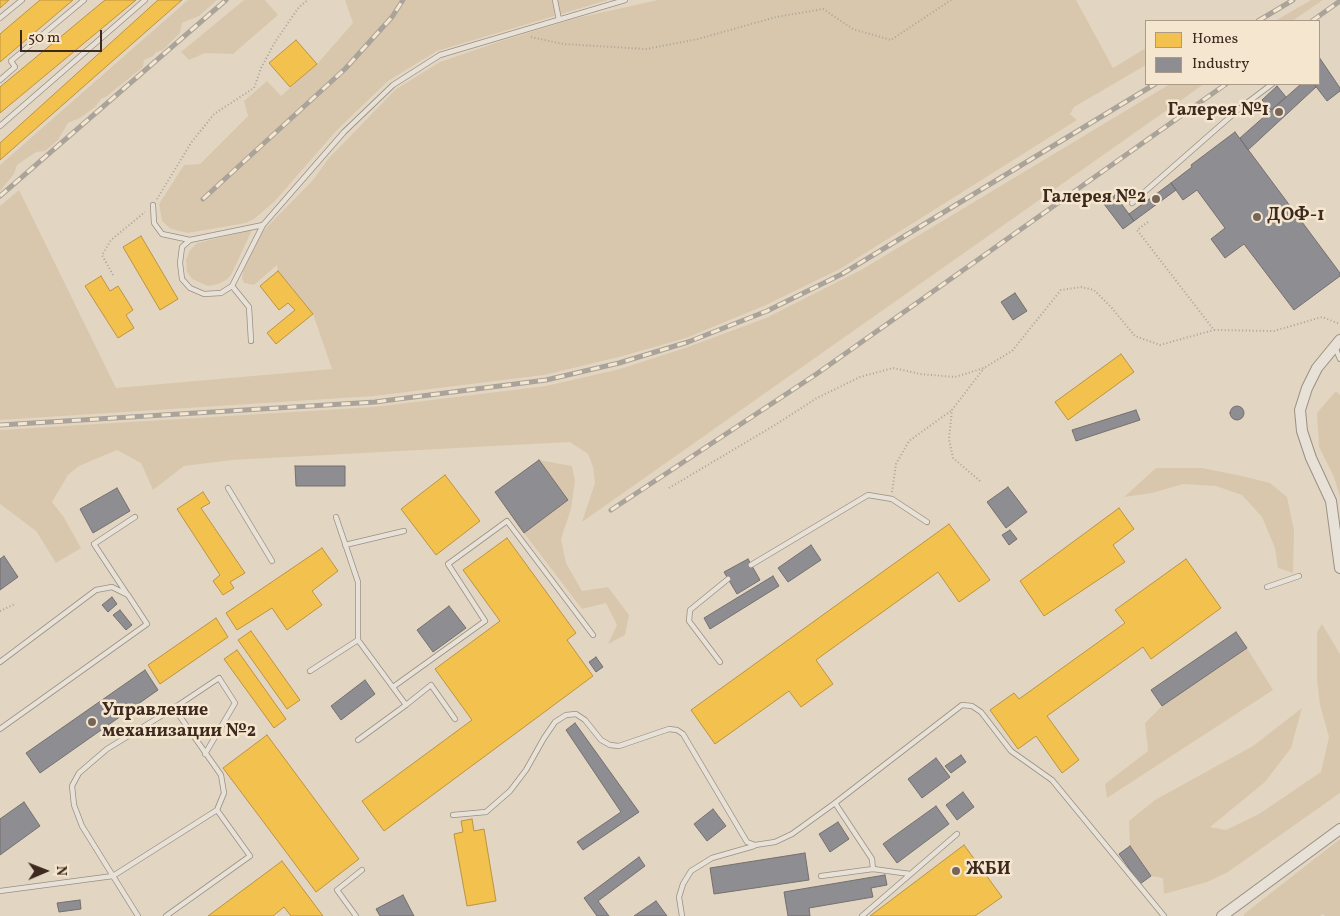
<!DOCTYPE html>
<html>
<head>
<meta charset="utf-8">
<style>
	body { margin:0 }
	#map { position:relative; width:1340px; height:916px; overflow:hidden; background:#e2d6c2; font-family:Vollkorn,serif }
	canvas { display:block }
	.legend { position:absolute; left:1145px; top:20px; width:175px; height:65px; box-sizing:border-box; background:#f5e6cf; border:1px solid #ab9a88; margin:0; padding:6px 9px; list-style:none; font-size:15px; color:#3d291d }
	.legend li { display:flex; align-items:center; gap:10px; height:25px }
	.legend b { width:25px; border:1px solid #ab9a88 }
	.north { position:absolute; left:20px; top:846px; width:50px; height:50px; -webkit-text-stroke:4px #f5e6cf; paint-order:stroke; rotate:89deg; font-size:14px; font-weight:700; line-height:20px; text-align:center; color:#3d291d }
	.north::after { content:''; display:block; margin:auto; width:18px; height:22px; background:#3d291d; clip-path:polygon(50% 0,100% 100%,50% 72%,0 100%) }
	.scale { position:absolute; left:20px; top:30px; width:82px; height:22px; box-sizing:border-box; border:2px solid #3d291d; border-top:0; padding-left:6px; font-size:15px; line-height:18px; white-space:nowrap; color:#3d291d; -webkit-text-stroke:4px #f5e6cf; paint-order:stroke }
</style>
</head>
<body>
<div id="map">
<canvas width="1340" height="916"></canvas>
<ul class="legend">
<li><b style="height:14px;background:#f2c14e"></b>Homes</li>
<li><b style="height:14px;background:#8d8d92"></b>Industry</li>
</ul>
<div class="north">N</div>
<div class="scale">50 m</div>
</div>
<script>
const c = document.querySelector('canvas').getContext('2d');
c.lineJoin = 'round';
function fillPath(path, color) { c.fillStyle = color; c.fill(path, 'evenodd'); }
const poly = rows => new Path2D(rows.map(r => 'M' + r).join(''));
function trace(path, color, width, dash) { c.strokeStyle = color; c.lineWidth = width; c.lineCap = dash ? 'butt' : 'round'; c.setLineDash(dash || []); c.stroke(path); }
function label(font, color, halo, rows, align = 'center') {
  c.font = font + ' Vollkorn,serif'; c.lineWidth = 5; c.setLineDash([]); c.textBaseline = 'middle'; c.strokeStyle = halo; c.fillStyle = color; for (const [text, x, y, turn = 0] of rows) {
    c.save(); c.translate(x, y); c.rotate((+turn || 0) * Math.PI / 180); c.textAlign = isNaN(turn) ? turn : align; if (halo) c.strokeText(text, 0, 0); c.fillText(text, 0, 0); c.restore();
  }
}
const green = poly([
	[188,0,217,0,199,16,182,23,180,33,163,50,156,52,153,56,144,60,143,67,107,96,101,99,95,107,80,118,68,123,58,140,45,151,36,152,17,165,14,174,0,191,0,165],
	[244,0,265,0,278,15,233,54,205,53,189,60,181,52],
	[345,0,608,0,437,51,388,81,337,130,275,201,254,219,246,223,188,233,171,229,162,221,159,204,184,165,200,164,248,116,244,101,267,81,281,96,317,64,353,23],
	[658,0,1076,0,1113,68,1146,48,1146,65,1074,107,1070,114,1077,120,840,269,766,305,686,338,619,357,544,375,374,396,0,420,0,206,19,190,116,388,332,369,313,314,278,271,277,265,254,285,244,283,242,279,243,271,262,232,313,180,329,158,396,89,440,62,504,40,577,18],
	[1311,0,1323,0,1292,21,1275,21],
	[1170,84,1204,84,582,522,595,483,593,467,588,454,570,442,232,460,184,466,153,490,141,463,117,450,79,466,68,475,52,502,63,516,81,548,56,563,36,531,0,504,0,430,374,407,546,386,620,369,688,347,766,318,861,270],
	[252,230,231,275,226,280,218,284,208,286,192,279,187,272,186,260,190,250,197,243],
	[1336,391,1340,395,1340,497,1334,477,1319,447,1317,413],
	[539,460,572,466,575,481,571,509,561,539,566,563,582,591,608,587,629,615,625,635,608,644,617,625,606,603,582,609,524,533,568,500],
	[1156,468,1202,468,1242,476,1270,483,1287,497,1294,530,1293,573,1278,568,1275,548,1262,517,1242,495,1216,486,1183,484,1152,493,1124,497],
	[1322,624,1340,654,1340,793,1228,872,1207,882,1164,894,1163,878,1151,876,1130,846,1129,821,1155,800,1253,746,1302,708,1291,748,1265,782,1210,827,1226,830,1259,814,1321,772,1329,737,1320,705,1317,680,1317,632],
	[1247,648,1273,690,1107,798,1105,784,1148,751,1145,723,1162,706],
	[1340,839,1340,916,1325,916,1323,914,1320,916,1244,916,1244,914]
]);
const homes = poly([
	[0,0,9,0,0,8,0,0],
	[40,0,73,0,0,62,0,34,40,0],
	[105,0,136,0,0,113,0,87,105,0],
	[158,0,182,0,0,160,0,143,158,0],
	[296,40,317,64,290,87,269,63,296,40],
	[141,236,178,299,160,310,123,247,141,236],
	[278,271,313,314,276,344,267,333,295,310,288,303,279,310,260,286,278,271],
	[101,276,110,291,118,286,133,310,126,315,134,328,118,338,85,286,101,276],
	[1121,354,1134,372,1068,420,1055,402,1121,354],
	[445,475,480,521,436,555,401,509,445,475],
	[203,492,210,503,201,508,245,573,230,582,234,588,223,595,213,581,220,575,177,509,203,492],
	[1119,508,1134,529,1113,545,1125,562,1044,616,1020,581,1119,508],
	[949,524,990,580,959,602,938,572,816,660,833,684,801,707,789,691,715,744,691,710,949,524],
	[507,538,576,633,567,640,593,676,384,831,362,801,472,720,435,669,500,621,463,570,507,538],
	[322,548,338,571,312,591,322,605,287,630,272,608,237,630,226,613,322,548],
	[1186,559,1221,608,1151,659,1143,647,1047,716,1079,760,1062,773,1036,736,1018,749,990,710,1014,693,1019,699,1125,623,1115,610,1186,559],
	[216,618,228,637,160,684,148,665,216,618],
	[251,631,300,700,287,709,238,640,251,631],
	[237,650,286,719,274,728,224,659,237,650],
	[267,735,359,859,316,892,223,768,267,735],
	[472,819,474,831,484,829,496,901,467,906,454,834,463,832,461,821,472,819],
	[964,845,1002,897,975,916,870,916,964,845],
	[282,861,323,916,291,916,284,907,273,916,208,916,282,861]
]);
const industry = poly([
	[1319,57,1340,88,1340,91,1327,101,1314,84,1319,84,1319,57],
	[1301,84,1314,84,1316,87,1248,150,1240,138,1301,84],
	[1277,86,1286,97,1271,110,1262,100,1277,86],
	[1235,132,1340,273,1340,276,1294,310,1244,244,1225,258,1211,239,1225,228,1197,190,1183,200,1171,183,1192,167,1191,165,1235,132],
	[1171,183,1176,190,1134,221,1129,214,1171,183],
	[1115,195,1134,221,1123,229,1104,204,1115,195],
	[1015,293,1027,311,1013,320,1001,302,1015,293],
	'1230 413a7 7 0 1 1 14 0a7 7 0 1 1-14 0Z',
	[1136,410,1140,420,1076,441,1072,430,1136,410],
	[539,460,568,500,524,533,495,492,539,460],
	[295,466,345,466,345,486,296,486,295,466],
	[1008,487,1027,512,1006,528,987,502,1008,487],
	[117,488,130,511,93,533,80,509,117,488],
	[1010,530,1017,539,1009,545,1002,535,1010,530],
	[811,545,821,560,788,582,778,568,811,545],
	[4,556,18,577,0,590,0,559,4,556],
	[748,559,760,580,737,594,724,572,748,559],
	[773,576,779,586,710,629,704,618,773,576],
	[112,597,117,604,108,612,102,605,112,597],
	[449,606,466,628,433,652,417,630,449,606],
	[120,610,132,625,126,630,113,615,120,610],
	[1236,632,1247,648,1162,706,1151,690,1236,632],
	[596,657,603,667,596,672,589,662,596,657],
	[145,670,158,690,40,773,26,753,145,670],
	[365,680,375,694,341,720,331,706,365,680],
	[575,723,639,812,583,850,577,842,621,812,566,730,575,723],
	[961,755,966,762,951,773,945,766,961,755],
	[936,758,950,777,922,798,908,779,936,758],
	[963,792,974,807,957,820,946,805,963,792],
	[24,802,40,826,0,855,0,819,24,802],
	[936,806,949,824,897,863,883,844,936,806],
	[713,809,726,826,707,841,694,824,713,809],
	[838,822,849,839,830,852,819,834,838,822],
	[1130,846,1151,876,1140,884,1119,854,1130,846],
	[805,853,809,880,714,894,710,868,805,853],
	[639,857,645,866,598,901,609,916,597,916,584,898,639,857],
	[885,875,887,885,871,888,873,897,809,908,810,916,788,916,784,892,885,875],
	[403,895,414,916,380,916,376,909,403,895],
	[80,900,81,909,59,912,57,903,80,900],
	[656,901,667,916,634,916,656,901]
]);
const path = poly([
	[531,37,563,44,646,49,698,39,776,17,823,9,853,29,891,40,951,0],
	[157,199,191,143,214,114,254,88,261,68,275,42,299,7,308,0],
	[1148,222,1137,230,1214,330,1274,331,1322,317,1340,324],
	[113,275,102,255,111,240,145,212],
	[980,481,953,458,949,439,952,410,984,368],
	[669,488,775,425,817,398,860,377,893,368,920,374,955,377,984,368,1012,351,1061,290,1081,287,1094,290,1111,307,1135,336,1160,345,1214,330],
	[892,492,896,464,909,441,952,410],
	[0,611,15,604]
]);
const service = poly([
	[555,0,559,20],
	[0,18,22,0],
	[0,80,15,67,11,61,84,0],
	[0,126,145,0],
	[1132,203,1239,109,1272,84],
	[153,205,154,223,162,234,190,240],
	[232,286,221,293,204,294,190,288,182,279,180,263,182,247,190,240,263,225],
	[251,341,249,307,232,286,263,225,344,132,393,85,440,55,625,0],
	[1335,347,1340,359],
	[228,488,272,561],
	[336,517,358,582,358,640,406,705,431,685,455,719],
	[345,545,404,531],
	[751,565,868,495,892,499,927,522],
	[1267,587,1299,576],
	[127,594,94,544,135,517],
	[0,662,96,590,112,587,128,595,147,624,0,729],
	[720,662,689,621,690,610,728,579],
	[310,671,358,640],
	[393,687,485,621,448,564,507,521,593,635],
	[174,708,219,678,235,703,205,754],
	[358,740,406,705],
	[453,815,486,812,510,791,526,770,544,738,555,722,566,715,576,714,585,720,601,740,610,745,619,746,669,729,677,730,683,734,747,842,755,845,775,842,792,834,835,803,962,705,972,706,981,712,1011,751,1052,780,1164,916],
	[873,869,910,874],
	[821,876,873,869,872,859,835,803],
	[0,891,113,876,138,916],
	[166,916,250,856,217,810,113,876,82,826,74,805,72,786,79,773,107,749,174,708,221,775,224,793,217,810],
	[356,916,337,890,362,870],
	[682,916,679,897,683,884,691,871,712,858,754,846],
	[862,916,957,834]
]);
const tertiary = poly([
	[1340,340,1317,368,1307,388,1300,410,1302,431,1311,458,1331,501,1340,568],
	[1222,916,1340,829]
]);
const rail = poly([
	[1258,21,1293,0],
	[1312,21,1340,1],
	[0,196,226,0],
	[203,199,345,69,392,17,403,0],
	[0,425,375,402,546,380,619,363,688,342,767,311,842,274,1155,84],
	[611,510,815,375,1226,84]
]);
const markers = [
	[1279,112,5,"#776657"],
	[1156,199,5,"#776657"],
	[1257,217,5,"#776657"],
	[92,722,5,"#776657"],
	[956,871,5,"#776657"]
];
const poiNames = [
	["Галерея №1",1269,112,"right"],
	["Галерея №2",1146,199,"right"],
	["ДОФ-1",1267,217],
	["Управление",102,712],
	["механизации №2",102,733],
	["ЖБИ",966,871]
];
fillPath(green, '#d9c7ad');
fillPath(homes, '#f2c14e');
trace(homes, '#bc933f', 1);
fillPath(industry, '#8d8d92');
trace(industry, '#756f6f', 1);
trace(service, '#999083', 6);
trace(tertiary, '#999083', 12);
trace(path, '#aaa39a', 2, [1, 2.5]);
trace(service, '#e8e1d7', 4.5);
trace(tertiary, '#e8e1d7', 10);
trace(rail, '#aaa39a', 5);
trace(rail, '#f5e6cf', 3, [9]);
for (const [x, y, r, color] of markers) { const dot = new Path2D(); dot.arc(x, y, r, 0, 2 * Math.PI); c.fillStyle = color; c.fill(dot); trace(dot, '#f5e6cf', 2); }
label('bold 18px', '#3d291d', '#f5e6cf', poiNames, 'left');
</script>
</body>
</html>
